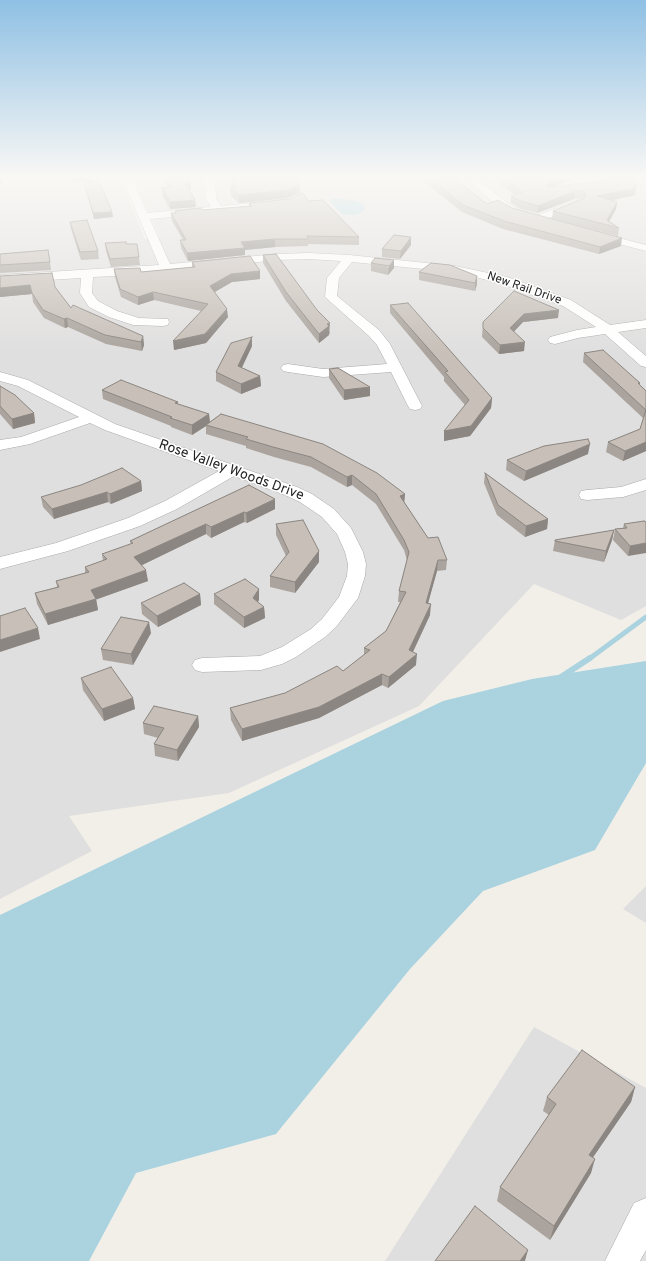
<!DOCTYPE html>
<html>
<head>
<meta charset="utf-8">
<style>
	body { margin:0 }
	canvas { display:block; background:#f2efe9 }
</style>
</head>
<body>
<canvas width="646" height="1261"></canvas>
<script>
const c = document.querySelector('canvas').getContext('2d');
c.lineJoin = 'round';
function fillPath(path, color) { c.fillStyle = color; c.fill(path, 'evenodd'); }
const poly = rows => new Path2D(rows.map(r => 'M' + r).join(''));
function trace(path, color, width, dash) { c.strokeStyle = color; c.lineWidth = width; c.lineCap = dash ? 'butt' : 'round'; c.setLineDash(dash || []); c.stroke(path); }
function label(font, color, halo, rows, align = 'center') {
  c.font = font + ' Overpass,sans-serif'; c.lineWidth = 3; c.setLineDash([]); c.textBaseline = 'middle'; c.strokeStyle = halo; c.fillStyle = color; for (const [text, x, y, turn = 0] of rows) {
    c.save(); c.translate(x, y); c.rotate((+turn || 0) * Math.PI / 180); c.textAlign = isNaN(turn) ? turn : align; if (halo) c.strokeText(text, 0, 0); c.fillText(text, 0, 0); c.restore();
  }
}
const residential = poly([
	[0,178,120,178,145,239,160,237,133,178,646,178,646,606,621,620,534,584,419,706,229,793,69,816,92,851,0,899],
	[646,886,646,923,623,909],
	[534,1027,646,1088,646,1261,385,1261]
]);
const water = poly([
	[338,198,357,201,363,204,365,209,361,213,354,215,342,214,330,202,331,199],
	[646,661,646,763,595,850,483,891,410,969,276,1134,136,1173,89,1261,0,1261,0,915,443,701,532,679]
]);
const streamFar1 = poly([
	[589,659,646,617]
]);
const stream = poly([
	[561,677,590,658]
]);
const street = poly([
	[122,178,132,178,147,213,211,207,206,198,205,183,202,178,212,178,215,183,216,198,221,206,275,201,280,204,275,207,150,219,170,264,277,254,309,253,349,255,455,266,507,277,571,300,610,325,646,320,646,328,618,332,646,356,646,367,641,366,605,334,578,338,555,344,550,343,548,340,550,337,577,330,596,327,563,306,499,283,455,272,352,262,339,278,337,296,379,330,390,344,422,406,420,409,415,410,410,409,408,406,391,372,323,377,288,372,283,371,281,368,283,365,288,364,323,369,387,364,377,345,369,336,325,297,327,278,341,261,309,259,277,260,134,275,93,277,92,293,98,301,117,311,139,318,168,319,169,322,168,325,163,326,133,325,109,317,89,307,80,293,81,278,0,283,0,275,159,265,122,178],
	[465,178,476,178,507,203,526,214,525,216,517,216,499,207,465,178],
	[578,200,583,203,582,205,541,221,533,221,532,219,533,217,578,200],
	[596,232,646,245,646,251,592,237,591,235,592,233,596,232],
	[0,372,28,380,115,424,297,487,312,494,334,509,351,528,363,552,366,564,365,576,358,598,336,627,325,637,296,657,282,664,261,670,202,672,195,670,192,665,195,660,202,658,260,656,282,647,311,629,322,619,339,597,347,576,348,564,345,552,337,534,322,517,300,502,285,495,234,476,177,509,140,526,68,551,0,569,0,557,56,543,128,518,165,501,219,471,105,430,90,423,30,444,0,450,0,440,21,437,79,417,18,386,0,381,0,372],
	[646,479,646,490,623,497,587,500,581,499,579,495,581,491,587,490,621,487,646,479],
	[646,1198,646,1250,640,1261,605,1261,634,1203,646,1198]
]);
const wall = poly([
	[162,178,187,178,191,190,189,190,195,200,196,207,170,209,162,195,162,188,168,187],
	[229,178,294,178,300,187,300,195,297,194,287,198,239,203,231,196,230,188,232,188,231,186,231,181],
	[420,178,453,178,487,204,512,208,621,246,599,254,503,229,462,212],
	[495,178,577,178,553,186,636,188,635,195,611,200,617,202,616,209,609,222,619,228,618,236,552,219,553,211,583,198,574,199,537,213,521,209,511,203,511,196,515,195,495,180],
	[84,182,112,212,113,217,94,219,85,187],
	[308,201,359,237,359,245,308,244,308,246,275,247,245,250,245,255,188,261,181,248,180,240,183,240,172,221,171,213,175,213,175,211,202,210,249,207,249,203],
	[70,222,98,251,99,259,81,260,71,229],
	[411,237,411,245,400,259,382,257,382,249],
	[105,243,126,244,137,244,140,265,111,267,106,251],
	[0,254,50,262,51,270,0,273],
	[263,255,330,332,329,335,319,343,286,301,263,263],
	[192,262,260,271,260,279,232,282,215,292,228,317,206,343,174,350,201,311,154,300,138,305,121,297,115,277,114,269,141,272,192,267],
	[371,263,394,268,388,275,371,271],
	[419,272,477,276,477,284,475,291,419,280],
	[0,276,55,287,71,308,143,336,144,345,142,351,106,344,68,327,65,328,44,318,33,302,32,294,0,297],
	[390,305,492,398,491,408,470,436,444,441,465,405,444,381,444,377,390,313],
	[558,318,523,322,514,331,524,351,499,354,482,337,483,322],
	[252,337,252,346,242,368,260,376,261,386,241,394,216,381,216,372],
	[584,353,640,383,640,385,646,391,646,451,623,461,606,452,608,442,640,429,643,418,583,362],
	[329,369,370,396,344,400,329,378],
	[0,386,34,413,35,423,13,429,0,414],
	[102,390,178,402,178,404,209,414,210,422,221,414,405,494,404,502,428,538,447,560,446,570,437,571,428,603,430,615,413,652,416,665,388,688,382,685,319,718,242,741,231,720,230,708,285,693,343,671,364,655,364,648,386,631,400,602,398,602,399,591,407,560,404,550,376,504,352,485,347,487,311,467,274,457,246,448,246,446,206,434,206,426,192,435,171,427,171,426,103,399],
	[588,454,524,481,506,470,507,460],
	[485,473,548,519,547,529,525,537,497,515,484,483],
	[141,481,142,491,111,504,108,502,54,519,43,507,41,497],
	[249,485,275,509,247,523,244,522,211,538,206,534,142,565,148,581,96,599,98,610,48,625,37,604,35,593,57,587,56,581,85,573,85,567,103,561,102,554,131,544,130,541],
	[646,522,628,556,613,540,615,529,623,528,624,524],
	[276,524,319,551,319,562,295,593,270,587,270,576,286,556,276,535],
	[614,530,612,540,604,562,553,551,555,540],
	[259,589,259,600,258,602,264,607,265,618,244,628,214,604,214,594],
	[200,594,201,605,158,627,142,614,141,603],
	[151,633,133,665,103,660,101,649],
	[81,678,133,698,135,709,104,721,83,690],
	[198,716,199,727,178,761,155,756,154,744,158,738,144,734,143,723],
	[635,1087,631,1102,593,1157,591,1173,550,1240,497,1201,500,1187,549,1115,543,1111,547,1097]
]);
const shadedWall = poly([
	[3,178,3,182,0,185,0,180],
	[71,178,91,178,91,181,72,182],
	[558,178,577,178,546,189,547,182],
	[185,183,191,183,191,190,186,190],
	[297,186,297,194,287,198,239,203,239,195],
	[636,188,635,195,596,204,597,196],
	[575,191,574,199,537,213,538,206],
	[195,200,196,207,170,209,170,202],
	[617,202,616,209,607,225,607,220],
	[112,212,113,217,94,219,93,213],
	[411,237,411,245,400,259,401,251],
	[622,238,621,246,599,254,600,247],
	[275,239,275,247,245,250,245,255,188,261,187,253,241,242],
	[394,260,394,268,388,275,389,266],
	[260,271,260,279,232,282,211,294,210,286,231,274],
	[477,276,477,284,475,291,475,283],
	[30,285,32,294,0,297,0,288],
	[153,292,154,300,138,305,138,297],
	[227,309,228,317,206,343,174,350,173,341],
	[559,310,558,318,523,322,509,337,510,328,524,314],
	[67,318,68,327,65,328,64,319],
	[330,323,329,335,319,343,319,334,327,324],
	[143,336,144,345,142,351,141,342],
	[252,337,252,346,238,375,238,366],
	[525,342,524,351,499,354,500,345],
	[260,376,261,386,241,394,241,384],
	[370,387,370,396,344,400,344,390],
	[492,398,491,408,470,436,444,441,444,431],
	[34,413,35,423,13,429,12,419],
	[209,414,210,424,206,425,206,426,192,435,192,425],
	[646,442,646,451,623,461,625,451],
	[590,444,588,454,524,481,526,471],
	[352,475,352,485,347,487,347,477],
	[141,481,142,491,111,504,110,494],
	[107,492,108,502,54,519,52,509],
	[405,494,404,504,400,496],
	[275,499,275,509,247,523,246,513],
	[244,512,244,522,211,538,211,527],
	[548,519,547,529,525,537,526,526],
	[206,524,206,534,136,568,134,557],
	[614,530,612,540,604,562,606,551],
	[646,543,646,553,628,556,630,546],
	[319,551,319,562,295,593,295,582],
	[438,560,437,571,425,614,426,603],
	[146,570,148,581,95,600,96,599,98,610,48,625,45,614,91,590],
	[259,589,259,600,253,609,253,598],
	[200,594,201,605,158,627,157,616],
	[431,604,430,615,409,660,417,654,416,665,388,688,389,677,409,650],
	[264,607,265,618,244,628,244,617],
	[149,622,151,633,133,665,131,654],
	[38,628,40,639,0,652,0,640],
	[382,674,382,685,319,718,242,741,242,729],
	[133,698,135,709,104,721,102,709],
	[198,716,199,727,178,761,177,750],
	[635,1087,631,1102,585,1169,589,1155],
	[595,1159,591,1173,550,1240,554,1226],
	[528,1250,525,1261,520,1261]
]);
const building = poly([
	[165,178,187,178,191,183,185,183,195,200,170,202,162,188,171,187,165,178],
	[233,178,294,178,300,187,297,186,287,190,239,195,230,188,237,188,231,179,234,179,233,178],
	[429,178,453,178,487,204,498,200,512,208,622,238,600,247,504,221,463,205,429,178],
	[502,178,558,178,547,182,548,187,635,178,636,188,597,196,617,202,607,220,619,228,553,211,585,198,586,194,584,191,575,191,538,206,521,201,511,196,522,192,502,178],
	[99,181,112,212,93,213,84,182,99,181],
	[303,193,308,201,323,200,359,237,307,236,308,239,275,239,241,242,245,248,187,253,180,240,186,240,171,213,176,213,175,211,201,208,202,210,252,206,249,203,289,199,303,193],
	[87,220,98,251,80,252,70,222,87,220],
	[394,235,411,237,401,251,382,249,394,235],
	[126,242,126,244,137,244,139,257,110,259,105,243,126,242],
	[48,250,50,262,0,265,0,254,48,250],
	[276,254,317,310,330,323,327,324,329,326,319,334,286,292,263,255,276,254],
	[250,256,260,271,231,274,210,286,227,309,205,334,173,341,208,304,153,292,138,297,120,289,114,269,140,268,141,272,195,267,192,262,250,256],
	[375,258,394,260,389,266,371,263,375,258],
	[431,263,450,265,477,276,475,283,419,272,431,263],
	[52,273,55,287,71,308,73,305,143,336,141,342,105,335,67,318,64,319,43,310,32,293,30,285,0,288,0,276,52,273],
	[514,291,559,310,524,314,510,328,525,342,500,345,483,328,483,322,514,291],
	[408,303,492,398,471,426,444,431,469,400,445,372,448,371,390,305,408,303],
	[252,337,238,366,260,376,241,384,216,372,231,343,252,337],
	[603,350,640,383,638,383,646,391,646,442,625,451,608,442,640,429,646,410,584,353,603,350],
	[338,368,370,387,344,390,329,369,338,368],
	[121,380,178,402,175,403,209,414,192,425,170,418,172,417,102,390,121,380],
	[0,386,15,395,34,413,12,419,0,406,0,386],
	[221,414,323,444,377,473,405,494,400,496,428,538,438,537,447,560,438,560,426,603,431,604,409,650,417,654,389,677,382,674,319,707,242,729,230,708,285,693,337,666,343,671,370,650,364,648,386,631,406,592,399,591,409,552,404,540,376,494,352,475,347,477,311,457,273,447,246,439,248,437,206,425,221,414],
	[588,439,590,444,526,471,507,460,544,446,588,439],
	[122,468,141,481,110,494,107,492,52,509,41,497,81,485,122,468],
	[485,473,548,519,526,526,498,505,485,473],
	[249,485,275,499,246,513,244,512,211,527,206,524,134,557,146,570,91,590,96,599,45,614,35,593,59,587,56,581,89,572,85,567,107,559,102,554,133,543,130,541,249,485],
	[303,520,319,551,295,582,270,576,289,552,276,524,303,520],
	[644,521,646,522,646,543,630,546,615,529,627,528,624,524,644,521],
	[614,530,606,551,555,541,555,540,614,530],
	[245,579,259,589,253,598,264,607,244,617,214,594,245,579],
	[184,583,200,594,157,616,141,603,184,583],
	[25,608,38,628,0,640,0,616,25,608],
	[121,617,149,622,131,654,101,649,121,617],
	[111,667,133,698,102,709,81,678,111,667],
	[154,706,198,716,177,750,154,744,164,728,143,723,154,706],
	[582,1050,635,1087,589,1155,595,1159,554,1226,500,1187,556,1104,547,1097,582,1050],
	[475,1206,528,1250,520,1261,435,1261,475,1206]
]);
const farStreetnames = [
	["New Rail Drive",524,289,19]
];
const streetNames = [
	["Rose Valley Woods Drive",231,471,20]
];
fillPath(residential, '#e0dfdf');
fillPath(water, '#aad3df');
trace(streamFar1, '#aad3df', 5);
trace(stream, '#aad3df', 6);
trace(street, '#a9a9a9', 1);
fillPath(street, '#fff');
fillPath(wall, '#aba49e');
fillPath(shadedWall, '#8b8681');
fillPath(building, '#c7bfb8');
trace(building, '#8b8681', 1);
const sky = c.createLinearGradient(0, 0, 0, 354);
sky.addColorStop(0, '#8fc0e4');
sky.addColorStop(0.5, '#f9f8f5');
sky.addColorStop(1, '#f9f8f500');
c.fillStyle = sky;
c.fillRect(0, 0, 646, 354);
label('12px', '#222', '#fff', farStreetnames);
label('14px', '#222', '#fff', streetNames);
</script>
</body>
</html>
